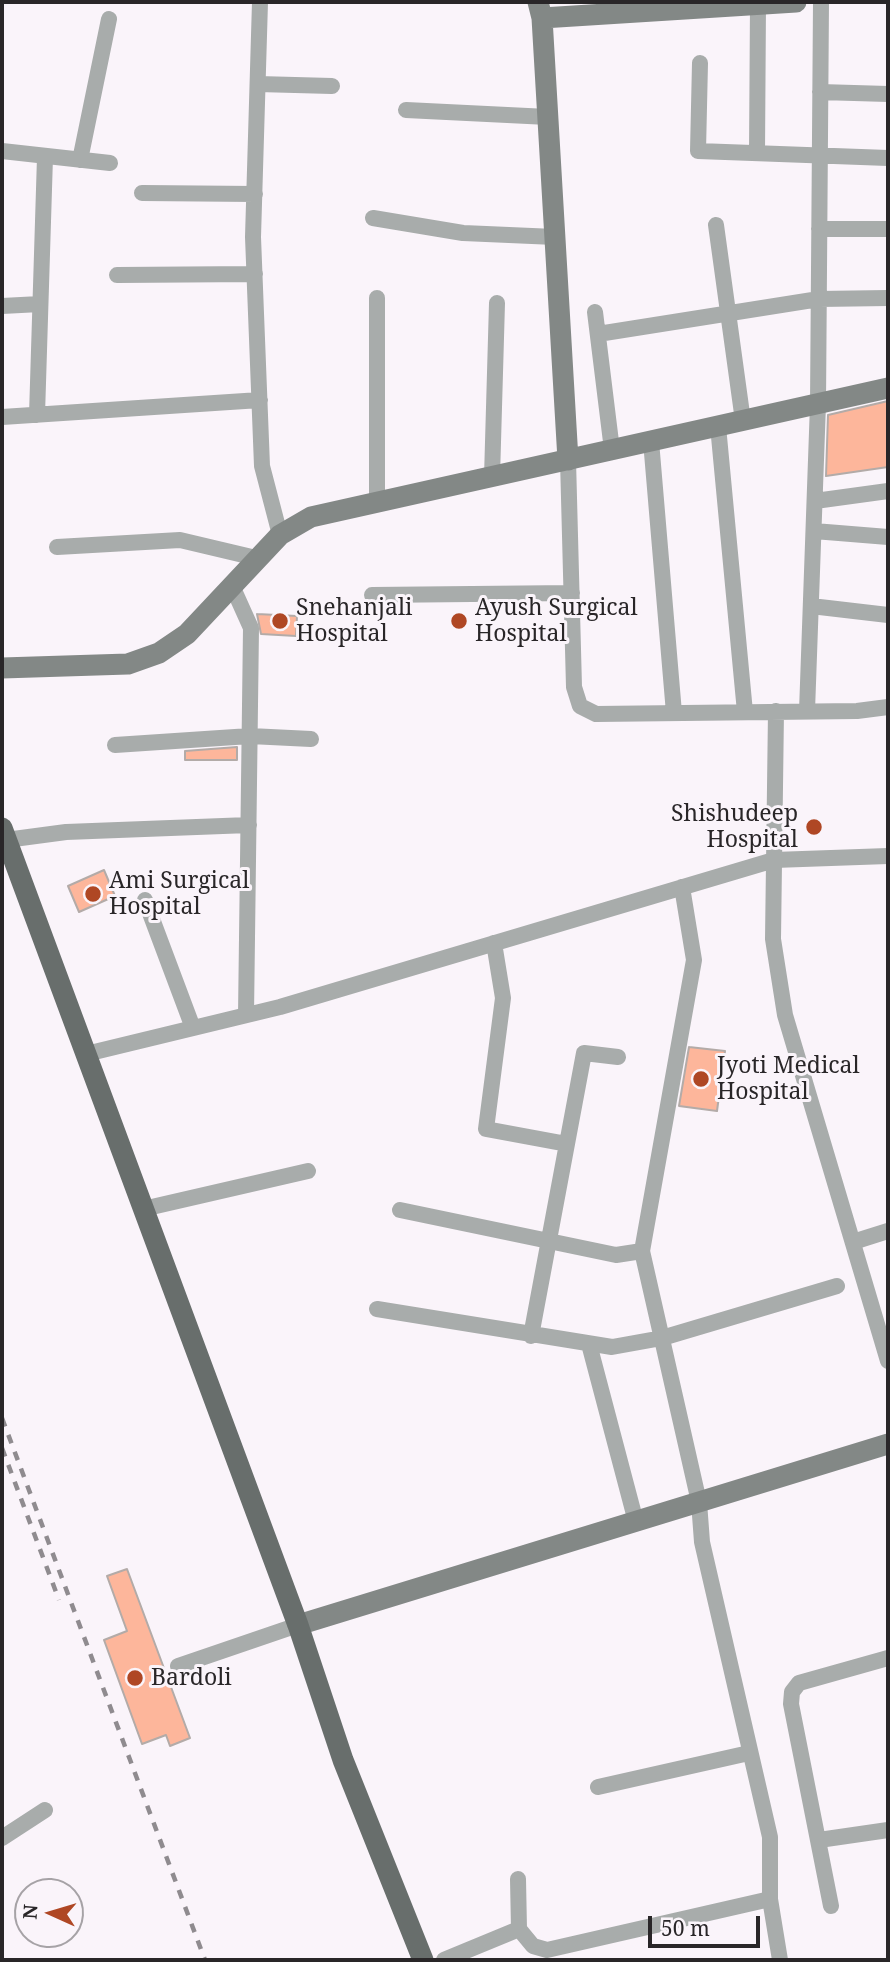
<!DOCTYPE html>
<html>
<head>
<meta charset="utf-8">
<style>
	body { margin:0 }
	#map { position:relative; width:890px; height:1962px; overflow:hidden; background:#faf4fa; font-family:"Noto Serif",serif }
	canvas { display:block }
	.frame { position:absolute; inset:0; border:4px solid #292628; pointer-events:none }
	.north { position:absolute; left:14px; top:1878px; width:70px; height:70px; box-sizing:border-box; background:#faf4fa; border:2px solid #a6a2a6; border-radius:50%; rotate:274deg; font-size:19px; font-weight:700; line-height:28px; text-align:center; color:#292628 }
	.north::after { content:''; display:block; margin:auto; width:24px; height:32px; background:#af4724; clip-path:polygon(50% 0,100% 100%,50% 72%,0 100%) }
	.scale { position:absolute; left:648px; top:1916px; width:112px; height:32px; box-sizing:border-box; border:4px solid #292628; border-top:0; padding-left:9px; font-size:21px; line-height:24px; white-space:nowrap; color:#292628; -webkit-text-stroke:5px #faf4fa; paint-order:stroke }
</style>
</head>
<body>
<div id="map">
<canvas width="890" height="1962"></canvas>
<div class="frame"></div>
<div class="north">N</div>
<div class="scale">50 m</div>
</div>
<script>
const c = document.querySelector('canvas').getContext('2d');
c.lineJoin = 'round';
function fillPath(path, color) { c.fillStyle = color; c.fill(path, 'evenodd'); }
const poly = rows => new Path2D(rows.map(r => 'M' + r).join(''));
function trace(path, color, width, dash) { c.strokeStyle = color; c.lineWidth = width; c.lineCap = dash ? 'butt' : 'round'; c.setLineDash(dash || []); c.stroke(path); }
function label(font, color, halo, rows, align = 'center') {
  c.font = font + ' "Noto Serif",serif'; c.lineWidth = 6; c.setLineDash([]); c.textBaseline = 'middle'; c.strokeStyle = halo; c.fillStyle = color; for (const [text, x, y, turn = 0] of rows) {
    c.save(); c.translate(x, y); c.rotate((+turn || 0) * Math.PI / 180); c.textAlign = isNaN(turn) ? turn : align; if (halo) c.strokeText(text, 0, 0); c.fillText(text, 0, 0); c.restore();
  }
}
const building = poly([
	[888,401,888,467,826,476,828,415,888,401],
	[257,614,297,616,296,636,261,634,257,614],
	[237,747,237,760,185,760,185,751,237,747],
	[104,870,115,896,79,912,68,886,104,870],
	[689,1047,725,1051,717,1111,679,1106,689,1047],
	[127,1569,190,1738,170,1746,166,1735,142,1744,104,1640,127,1631,107,1576,127,1569]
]);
const street = poly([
	[260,2,253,237,262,466,280,535],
	[700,63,698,151,888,158],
	[258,84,332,86],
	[820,92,888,94],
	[406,110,548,117],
	[2,151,110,163],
	[757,153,758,4],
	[80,160,109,19],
	[142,193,255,194],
	[373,218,463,233,555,237],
	[716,225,743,421],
	[819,229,888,229],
	[117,275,255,274],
	[377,298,377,503],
	[2,306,40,304],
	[595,312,612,450],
	[598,334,819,299,888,298],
	[37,415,45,157],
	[2,417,260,400],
	[718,426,745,712],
	[651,441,674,713],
	[568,460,574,687,580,706,596,714,857,711,888,707],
	[492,477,497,303],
	[815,501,888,491],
	[814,531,888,537],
	[57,547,180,540,256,558],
	[233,588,251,628,246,1015],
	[372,595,572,593],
	[811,606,888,615],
	[776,711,773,939,785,1015,888,1361],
	[807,711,818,404,821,2],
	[115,745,250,736,311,739],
	[6,840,66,832,249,825],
	[682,887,694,960,642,1251,699,1502,702,1542,770,1837,770,1899,780,1960],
	[145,900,193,1028],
	[494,943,503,998,486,1129,567,1144],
	[86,1054,280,1007,774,860,888,856],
	[143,1209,308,1171],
	[400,1210,616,1255,642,1251],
	[853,1242,888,1231],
	[377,1309,612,1347,662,1338,837,1286],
	[531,1336,584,1053,618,1057],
	[589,1344,636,1522],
	[178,1666,298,1625],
	[598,1787,749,1753],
	[2,1838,45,1810],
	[819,1840,888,1830],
	[518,1879,519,1929,533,1946,547,1950,770,1899],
	[831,1906,791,1704,792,1692,799,1683,888,1658],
	[444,1960,519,1929]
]);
const secondary = poly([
	[538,2,542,18,568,460],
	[542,18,796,2],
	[2,668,128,664,159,653,187,634,280,535,311,517,888,388],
	[298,1625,888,1444]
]);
const primary = poly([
	[2,828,298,1625,343,1760,423,1960]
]);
const rail = poly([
	[2,1418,205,1960],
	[2,1448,59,1600]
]);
const markers = [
	[280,621,9,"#af4724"],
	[459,621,9,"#af4724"],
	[814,827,9,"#af4724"],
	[93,894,9,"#af4724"],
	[701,1079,9,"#af4724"],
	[135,1678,9,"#af4724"]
];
const poiNames = [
	["Snehanjali",296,608],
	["Hospital",296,634],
	["Ayush Surgical",475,608],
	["Hospital",475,634],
	["Shishudeep",798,814,"right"],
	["Hospital",798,840,"right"],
	["Ami Surgical",109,881],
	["Hospital",109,907],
	["Jyoti Medical",717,1066],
	["Hospital",717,1092],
	["Bardoli",151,1678]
];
fillPath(building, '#fdb69b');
trace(building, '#b3aba8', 2);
trace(street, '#a8acab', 16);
trace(secondary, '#838886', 21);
trace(primary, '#686e6c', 21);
trace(rail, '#8f8b8f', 4.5, [9, 9]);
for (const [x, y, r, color] of markers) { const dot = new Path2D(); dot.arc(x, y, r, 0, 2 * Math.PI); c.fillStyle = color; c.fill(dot); trace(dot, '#faf4fa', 2.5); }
label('23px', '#292628', '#faf4fa', poiNames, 'left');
</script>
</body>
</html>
